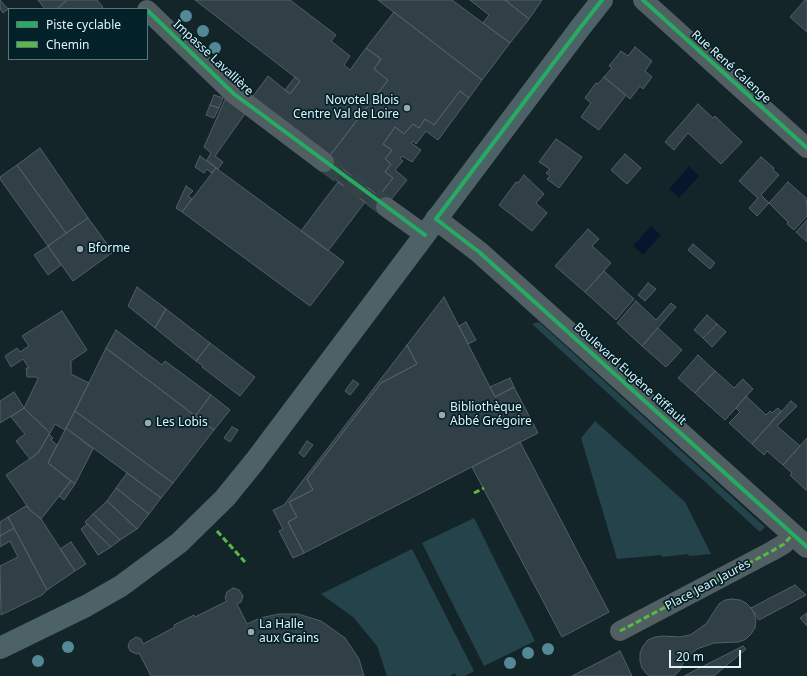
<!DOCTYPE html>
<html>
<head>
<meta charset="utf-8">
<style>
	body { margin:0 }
	#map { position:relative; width:807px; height:676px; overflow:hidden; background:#14252a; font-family:"Noto Sans",sans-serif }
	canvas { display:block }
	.legend { position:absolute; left:8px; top:8px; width:140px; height:52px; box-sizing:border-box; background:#022128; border:1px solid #5b757b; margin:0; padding:5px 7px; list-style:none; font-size:12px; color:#e1f2f7 }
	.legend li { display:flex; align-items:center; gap:8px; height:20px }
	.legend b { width:20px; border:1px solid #5b757b }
	.scale { position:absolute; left:669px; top:650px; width:72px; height:18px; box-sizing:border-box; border:2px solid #e1f2f7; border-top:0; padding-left:5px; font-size:12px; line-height:14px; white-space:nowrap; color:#e1f2f7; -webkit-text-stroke:3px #022128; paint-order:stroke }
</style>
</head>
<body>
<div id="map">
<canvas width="807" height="676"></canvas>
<ul class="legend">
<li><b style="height:5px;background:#26ab63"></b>Piste cyclable</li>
<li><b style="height:5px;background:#58b947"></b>Chemin</li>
</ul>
<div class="scale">20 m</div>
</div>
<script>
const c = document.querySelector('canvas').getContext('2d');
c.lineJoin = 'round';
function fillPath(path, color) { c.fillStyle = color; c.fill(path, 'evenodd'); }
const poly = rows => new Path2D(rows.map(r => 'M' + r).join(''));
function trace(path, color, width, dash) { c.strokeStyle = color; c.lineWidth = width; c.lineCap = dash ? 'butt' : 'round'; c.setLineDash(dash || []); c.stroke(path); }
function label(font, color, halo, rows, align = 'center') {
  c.font = font + ' "Noto Sans",sans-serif'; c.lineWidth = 3.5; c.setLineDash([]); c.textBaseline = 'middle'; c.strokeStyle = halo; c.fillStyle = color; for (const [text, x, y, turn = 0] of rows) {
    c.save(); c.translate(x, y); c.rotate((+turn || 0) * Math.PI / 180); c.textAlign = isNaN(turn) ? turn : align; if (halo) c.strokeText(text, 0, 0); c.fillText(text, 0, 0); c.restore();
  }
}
const green = poly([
	[539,322,765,527,760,532,532,324],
	[595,421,685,502,711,554,689,556,688,554,663,557,661,555,617,559,581,438],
	[474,518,535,641,484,666,422,543],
	[412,549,474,671,465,676,456,676,455,673,450,676,387,676,377,646,353,617,321,594]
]);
const water = poly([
	[689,166,699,176,679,198,669,189],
	[651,226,661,235,643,255,633,246]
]);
const building = poly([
	[0,0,8,9,3,13,0,9,0,0],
	[38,0,67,0,57,9,45,9,38,0],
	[67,0,97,0,103,7,101,9,57,9,67,0],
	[195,0,290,0,336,35,331,41,350,56,344,65,350,70,366,48,381,59,374,69,388,80,328,158,251,99,268,76,290,94,300,81,195,0],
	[378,0,452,0,510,43,482,80,378,0],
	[470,0,505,0,529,19,510,43,483,23,489,15,470,0],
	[505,0,542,0,529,19,505,0],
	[805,0,807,0,807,32,790,17,805,0],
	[394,12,482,80,469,98,460,91,434,125,425,119,419,128,413,124,404,134,395,127,383,144,392,150,385,159,391,164,385,172,393,178,379,196,328,158,388,80,374,69,381,59,366,48,394,12],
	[635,47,652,61,645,71,652,77,643,89,640,86,630,99,604,77,612,68,609,66,621,51,628,56,635,47],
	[295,77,300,81,290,94,285,90,295,77],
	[604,77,626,95,599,130,581,117,591,103,585,98,596,83,598,84,604,77],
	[460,91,469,98,438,140,426,131,416,144,413,141,411,143,421,150,412,162,402,156,400,158,403,161,395,170,407,180,388,203,379,196,393,178,385,172,391,164,385,159,392,150,383,144,395,127,404,134,413,124,419,128,425,119,434,125,460,91],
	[214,95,223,98,219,108,210,105,214,95],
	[227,95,247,111,215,156,223,162,218,169,207,160,211,153,204,147,227,95],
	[698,104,713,118,715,116,742,142,721,164,688,133,674,150,665,142,698,104],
	[210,105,219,108,214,118,206,115,210,105],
	[556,139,582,157,559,188,547,179,550,176,546,173,550,169,539,162,556,139],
	[40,148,88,218,66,233,17,165,40,148],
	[625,154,641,168,627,184,611,170,625,154],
	[200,156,216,168,211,173,207,169,204,173,195,167,200,156],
	[761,157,774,168,773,170,779,175,761,195,769,203,757,216,749,208,758,198,739,181,761,157],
	[328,158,388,203,380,214,321,168,328,158],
	[17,165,66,233,48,246,0,179,0,177,17,165],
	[216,168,344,262,310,306,182,212,216,168],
	[524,175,544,194,536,203,547,213,532,231,499,205,516,182,518,183,524,175],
	[338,182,365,202,328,251,301,231,338,182],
	[788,182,807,199,806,203,807,204,807,216,794,230,787,224,788,222,769,203,788,182],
	[186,186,193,191,188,196,192,199,182,212,176,208,186,186],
	[88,218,113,252,73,281,48,246,88,218],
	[807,220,807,242,796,232,807,220],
	[588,229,599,239,592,246,611,263,585,292,555,266,588,229],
	[693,244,715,263,710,269,688,250,693,244],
	[48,246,61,265,48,275,34,255,48,246],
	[604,271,634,299,616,320,585,292,604,271],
	[648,283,656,289,645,301,638,295,648,283],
	[137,287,166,309,155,328,128,306,137,287],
	[444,297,495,397,514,387,538,433,304,553,288,522,297,517,289,502,313,490,307,479,381,383,417,364,407,345,444,297],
	[636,301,656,320,671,303,676,307,642,346,617,323,636,301],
	[166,309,210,343,196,361,155,328,166,309],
	[62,311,87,350,71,361,71,374,89,383,65,430,55,424,50,433,24,408,38,379,36,377,27,377,26,368,29,368,23,359,11,367,5,356,17,348,20,352,29,346,22,336,62,311],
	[707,315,717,324,703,338,694,330,707,315],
	[466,322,476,340,468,344,459,326,466,322],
	[717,324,726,332,712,347,703,338,717,324],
	[658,328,682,350,666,367,642,346,658,328],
	[116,330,162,365,165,361,211,395,195,416,106,348,116,330],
	[210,343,255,377,240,396,202,367,203,366,196,361,210,343],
	[407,345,417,364,381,383,307,479,313,490,289,502,297,517,288,522,304,553,293,558,279,531,283,529,273,510,284,505,407,345],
	[106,348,214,430,173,483,75,411,106,348],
	[698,355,715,371,695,393,678,378,698,355],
	[715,371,734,388,743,379,753,389,725,420,695,393,715,371],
	[510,378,514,387,495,397,490,387,510,378],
	[353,380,359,384,350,395,345,391,353,380],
	[14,392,24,408,0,423,0,401,14,392],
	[211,395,230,410,214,430,195,416,211,395],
	[746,396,766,415,770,411,772,413,778,408,781,411,752,444,729,423,740,412,736,408,746,396],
	[791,401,797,406,777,426,800,446,783,465,767,451,764,455,752,444,791,401],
	[24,408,50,433,38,453,30,459,16,441,25,434,11,417,24,408],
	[75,411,173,483,161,498,66,428,75,411],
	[232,427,238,430,230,442,224,438,232,427],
	[66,428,93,449,75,484,48,463,66,428],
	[49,434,53,438,51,440,57,445,48,463,71,481,41,519,30,510,6,475,38,453,49,434],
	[807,438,807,491,790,475,792,473,783,465,807,438],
	[307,441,313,445,304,457,299,453,307,441],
	[520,442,609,612,562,637,472,467,520,442],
	[127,473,161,498,149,514,116,488,127,473],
	[71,481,75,484,64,500,59,496,71,481],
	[116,488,149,514,137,529,107,501,116,488],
	[107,501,137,529,120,540,93,514,107,501],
	[26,506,30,510,41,519,75,571,47,590,8,517,26,506],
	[93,514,120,540,111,547,85,522,93,514],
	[8,517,14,528,0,536,0,522,8,517],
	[87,524,111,547,98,555,81,529,87,524],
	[14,528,47,590,42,595,1,615,0,566,18,557,10,541,0,547,0,536,14,528],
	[71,542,86,564,75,571,60,549,71,542],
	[795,585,806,595,759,620,751,608,795,585],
	[233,588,239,590,243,596,241,602,237,604,247,624,260,618,279,614,298,614,321,621,345,638,359,659,364,676,151,676,139,653,137,654,130,651,128,646,130,641,136,637,141,639,143,644,175,627,174,625,194,615,195,617,227,601,225,598,227,592,233,588],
	[732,599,740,600,746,603,751,608,754,613,756,620,755,628,751,634,746,639,739,642,714,643,697,649,690,655,683,663,680,670,674,676,650,676,647,674,642,668,640,661,640,653,643,646,648,640,655,637,663,636,680,637,690,635,706,624,719,604,725,600,732,599],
	[807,613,807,626,800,618,807,613],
	[743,646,746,649,714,676,684,676,743,646],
	[620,651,632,676,572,676,613,655,620,651]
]);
const streetTunnel = poly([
	[324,162,386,207]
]);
const street = poly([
	[643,0,807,148],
	[147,10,234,94,324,162],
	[386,207,425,235],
	[620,631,772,551,784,544,793,534]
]);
const secondary = poly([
	[436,219,479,252,518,287,807,547]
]);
const primary = poly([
	[0,648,86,606,121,586,179,543,225,498,255,461,580,28,602,0]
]);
const quiet = poly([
	[474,493,484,488],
	[217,531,245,562],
	[620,631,772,551,784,544,793,534]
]);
const cycleway = poly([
	[602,0,580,28,436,219,479,252,518,287,807,547],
	[643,0,807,148],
	[147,10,234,94,425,235]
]);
const trees = [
	[186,16],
	[203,31],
	[215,48],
	[68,647],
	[548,649],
	[528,653],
	[38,661],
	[510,663]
];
const markers = [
	[407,108,4,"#99aaaf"],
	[80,249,4,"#99aaaf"],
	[442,415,4,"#99aaaf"],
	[148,423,4,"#99aaaf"],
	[251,632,4,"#99aaaf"]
];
const streetNames = [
	["Impasse Lavallière",213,58,43],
	["Rue René Calenge",731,67,42],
	["Boulevard Eugène Riffault",630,374,42],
	["Place Jean Jaurès",708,585,-28]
];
const poiNames = [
	["Novotel Blois",399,101,"right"],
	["Centre Val de Loire",399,115,"right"],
	["Bforme",88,249],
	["Bibliothèque",450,408],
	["Abbé Grégoire",450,422],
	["Les Lobis",156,423],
	["La Halle",259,625],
	["aux Grains",259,639]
];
fillPath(green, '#24434b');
fillPath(water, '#07162c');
fillPath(building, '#313f46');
trace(building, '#535f64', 1);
trace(streetTunnel, '#334449', 20, [20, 10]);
trace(street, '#525f62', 20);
trace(secondary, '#525f62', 22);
trace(primary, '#4c6266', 22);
trace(quiet, '#58b947', 3, [6, 3]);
trace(cycleway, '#26ab63', 4);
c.fillStyle = '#548895';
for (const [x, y] of trees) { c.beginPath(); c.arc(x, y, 6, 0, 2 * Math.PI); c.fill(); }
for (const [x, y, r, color] of markers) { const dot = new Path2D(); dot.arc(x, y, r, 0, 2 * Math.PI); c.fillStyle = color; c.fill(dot); trace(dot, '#022128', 1.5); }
label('12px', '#e1f2f7', '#022128', streetNames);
label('12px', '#e1f2f7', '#022128', poiNames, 'left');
</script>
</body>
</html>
